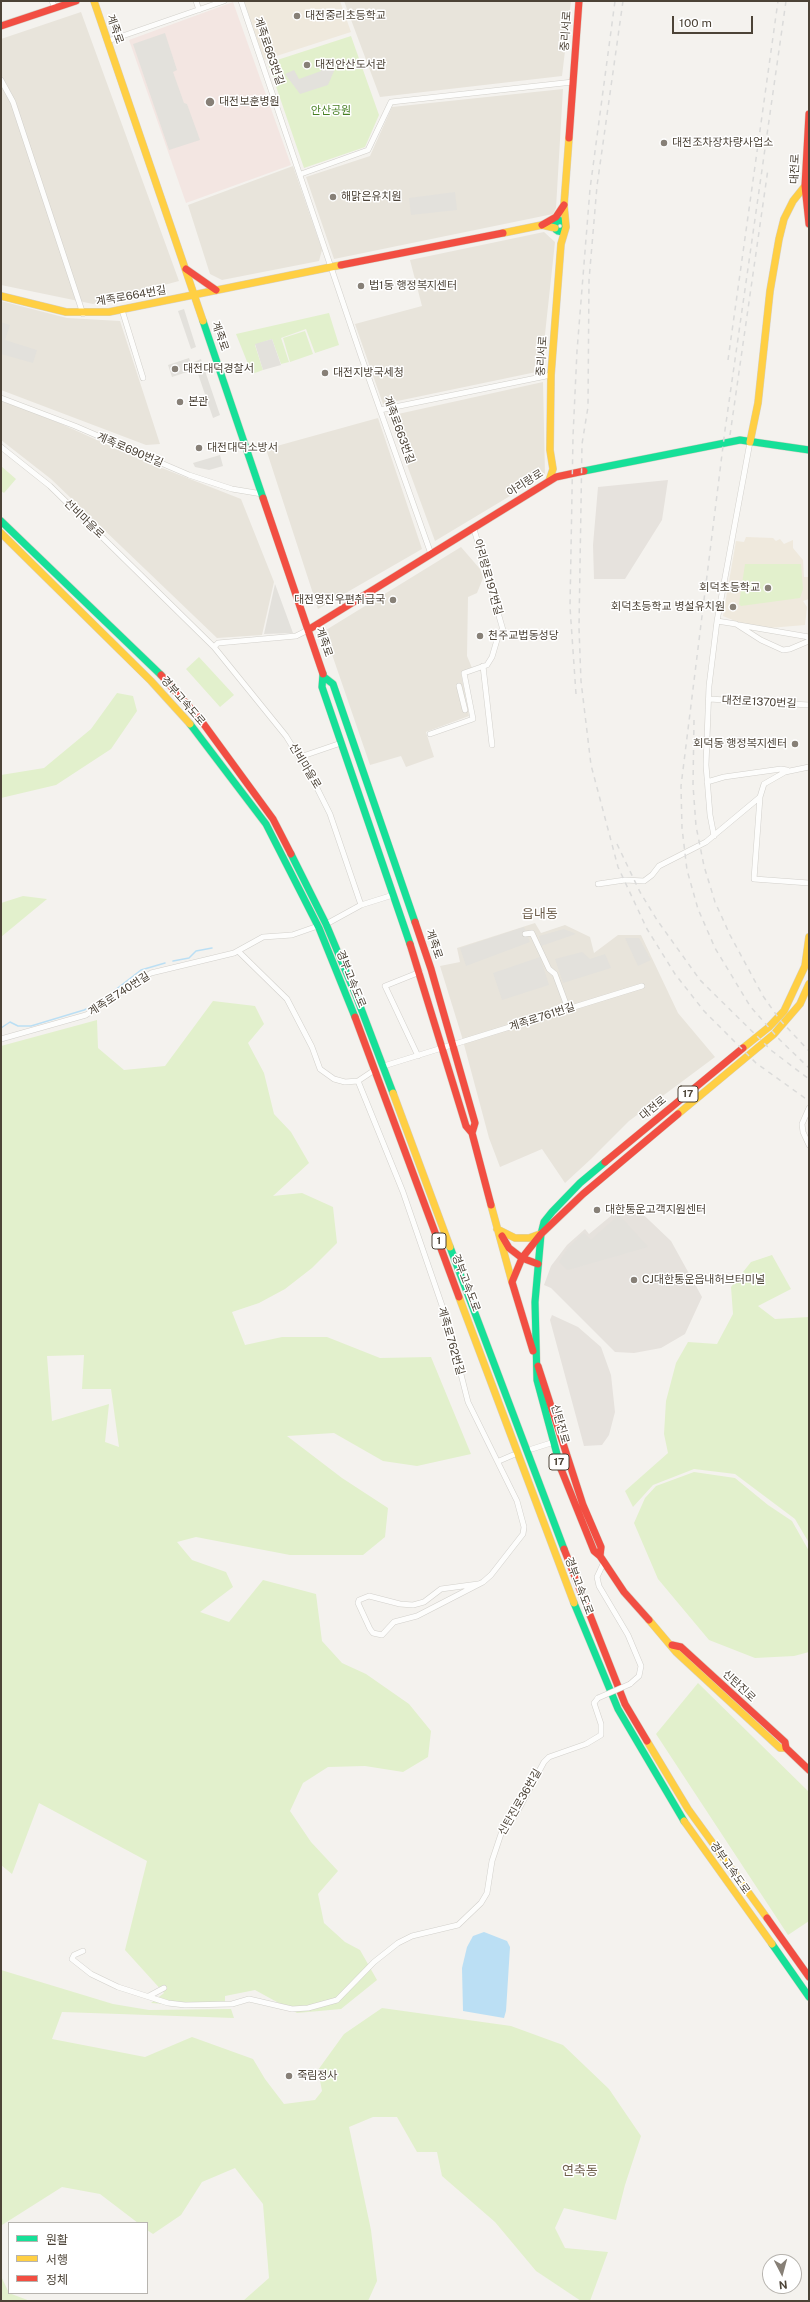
<!DOCTYPE html>
<html>
<head>
<meta charset="utf-8">
<style>
	body { margin:0 }
	#map { position:relative; width:810px; height:2302px; overflow:hidden; background:#f4f2ee; font-family:"Public Sans","Noto Sans KR",sans-serif }
	canvas { display:block }
	.frame { position:absolute; inset:0; border:2px solid #4c4337; pointer-events:none }
	.legend { position:absolute; left:8px; top:2222px; width:140px; height:72px; box-sizing:border-box; background:#fff; border:1px solid #b7b4af; margin:0; padding:5px 7px; list-style:none; font-size:12px; color:#4c4337 }
	.legend li { display:flex; align-items:center; gap:8px; height:20px }
	.legend b { width:20px; border:1px solid #b7b4af }
	.north { position:absolute; left:762px; top:2254px; width:40px; height:40px; box-sizing:border-box; background:#fff; border:1px solid #b7b4af; border-radius:50%; rotate:174deg; font-size:11px; font-weight:700; line-height:16px; text-align:center; color:#4c4337 }
	.north::after { content:''; display:block; margin:auto; width:14px; height:18px; background:#878077; clip-path:polygon(50% 0,100% 100%,50% 72%,0 100%) }
	.scale { position:absolute; left:672px; top:16px; width:81px; height:18px; box-sizing:border-box; border:2px solid #4c4337; border-top:0; padding-left:5px; font-size:12px; line-height:14px; white-space:nowrap; color:#4c4337; -webkit-text-stroke:3px #fff; paint-order:stroke }
</style>
</head>
<body>
<div id="map">
<canvas width="810" height="2302"></canvas>
<div class="frame"></div>
<ul class="legend">
<li><b style="height:5px;background:#16e098"></b>원활</li>
<li><b style="height:5px;background:#ffcf43"></b>서행</li>
<li><b style="height:5px;background:#f24e42"></b>정체</li>
</ul>
<div class="north">N</div>
<div class="scale">100 m</div>
</div>
<script>
const c = document.querySelector('canvas').getContext('2d');
c.lineJoin = 'round';
function fillPath(path, color) { c.fillStyle = color; c.fill(path, 'evenodd'); }
const poly = rows => new Path2D(rows.map(r => 'M' + r).join(''));
function trace(path, color, width, dash) { c.strokeStyle = color; c.lineWidth = width; c.lineCap = dash ? 'butt' : 'round'; c.setLineDash(dash || []); c.stroke(path); }
function label(font, color, halo, rows, align = 'center') {
  c.font = font + ' "Public Sans","Noto Sans KR",sans-serif'; c.lineWidth = 3; c.setLineDash([]); c.textBaseline = 'middle'; c.strokeStyle = halo; c.fillStyle = color; for (const [text, x, y, turn = 0] of rows) {
    c.save(); c.translate(x, y); c.rotate((+turn || 0) * Math.PI / 180); c.textAlign = isNaN(turn) ? turn : align; if (halo) c.strokeText(text, 0, 0); c.fillText(text, 0, 0); c.restore();
  }
}
const residential = poly([
	[344,1,571,1,562,76,380,97],
	[81,12,179,281,93,304,1,285,1,39],
	[563,89,556,208,553,214,334,259,306,177,370,156,392,107],
	[293,166,322,250,319,261,222,280,210,274,188,205],
	[544,232,555,242,541,371,383,404,355,324,422,306,410,260],
	[1,301,67,318,120,321,160,444,146,445,1,390],
	[543,382,545,475,435,541,389,416],
	[1,400,57,422,139,459,241,499,274,582,262,635,217,638,51,479,1,440],
	[378,418,422,549,318,609,266,449],
	[461,547,480,569,483,578,477,593,468,597,467,656,472,668,461,673,469,716,426,732,434,757,406,767,401,756,370,765,325,634,326,630],
	[535,923,541,933,565,925,590,937,594,953,618,935,641,935,678,1013,715,1057,629,1121,591,1159,565,1183,542,1149,500,1167,489,1138,462,1037,440,966,460,962,457,948]
]);
const industrial = poly([
	[668,480,662,520,625,579,594,579,593,545,598,487],
	[629,1201,671,1241,702,1297,685,1334,661,1348,634,1353,615,1352,551,1288,544,1285,551,1266,567,1245,585,1229,589,1234],
	[552,1315,578,1327,601,1347,611,1375,615,1412,609,1435,602,1445,584,1446,550,1320]
]);
const education = poly([
	[244,1,340,1,351,32,264,60],
	[746,537,773,538,776,541,780,539,784,544,793,540,793,548,803,560,804,577,809,577,809,599,803,601,807,607,805,625,769,628,740,623,723,616,736,541,744,542]
]);
const medical = poly([
	[233,2,291,165,186,203,129,40]
]);
const green = poly([
	[351,36,379,115,365,147,304,168,268,63],
	[329,313,339,345,315,353,306,329,281,338,289,362,281,364,272,339,255,345,263,370,252,374,236,334],
	[305,331,313,354,290,362,283,338],
	[1,466,16,479,4,493,1,491],
	[745,564,801,564,803,589,800,598,741,606,739,604],
	[199,657,234,695,220,707,186,669],
	[117,693,133,696,137,711,111,749,56,785,1,798,1,775,44,768,91,729],
	[23,896,47,899,1,937,1,903],
	[213,1001,255,1006,264,1024,248,1043,264,1073,274,1114,291,1132,309,1163,273,1196,302,1193,333,1207,337,1243,312,1268,285,1289,259,1303,232,1312,245,1345,282,1337,327,1337,380,1358,431,1357,471,1454,417,1466,383,1461,334,1433,287,1436,342,1478,388,1508,385,1537,363,1555,290,1555,196,1537,177,1542,192,1560,226,1572,233,1587,200,1612,229,1622,263,1580,316,1594,322,1641,342,1663,366,1674,409,1704,431,1731,428,1757,403,1772,365,1766,328,1767,303,1783,290,1811,311,1842,338,1871,318,1894,324,1923,345,1942,360,1950,377,1980,341,2009,297,2013,255,1990,225,1996,225,2003,192,2006,151,2003,164,1993,125,1950,147,1861,39,1803,12,1874,1,1865,1,1046,97,1020,98,1048,124,1070,165,1066],
	[84,1355,82,1389,111,1389,119,1447,105,1442,109,1404,52,1421,47,1356],
	[772,1255,791,1289,758,1306,775,1319,809,1317,809,1543,795,1519,735,1474,694,1469,653,1485,633,1507,625,1491,668,1453,664,1434,666,1401,676,1363,688,1342,717,1344,733,1314,731,1287,751,1262],
	[694,1472,735,1478,768,1505,792,1521,809,1551,809,1652,794,1656,755,1658,709,1640,658,1579,634,1523,645,1498,656,1486],
	[698,1683,809,1792,809,1921,788,1935,656,1734],
	[1,1970,113,2004,149,2010,231,2009,234,2018,62,2012,52,2039,145,2057,192,2037,253,2059,265,2079,284,2104,315,2100,322,2091,318,2070,344,2034,382,2008,511,2026,563,2045,609,2089,641,2136,625,2185,616,2220,564,2208,555,2228,565,2248,608,2252,590,2301,581,2301,536,2271,495,2222,442,2176,437,2152,417,2152,397,2117,373,2117,349,2127,371,2230,377,2281,368,2301,243,2301,269,2278,263,2204,235,2168,202,2182,181,2215,153,2234,147,2230,147,2223,138,2223,100,2194,62,2187,2,2225,1,2229],
	[1,2276,9,2293,30,2301,1,2301]
]);
const parking = poly([
	[165,33,177,70,173,72,184,103,187,104,200,140,169,150,133,44],
	[333,58,337,64,328,85,300,94,285,74,294,70,299,79,321,71,320,64],
	[455,192,457,210,411,215,409,198],
	[184,309,196,347,191,349,178,311],
	[1,322,10,325,5,340,37,350,33,363,1,354],
	[272,339,281,365,263,370,255,344],
	[189,358,193,370,172,377,168,365],
	[201,359,220,415,213,418,194,362],
	[220,455,223,466,209,470,195,467,193,463],
	[275,584,293,633,264,634],
	[524,927,530,942,466,966,460,948],
	[564,929,576,934,541,946,539,936],
	[625,938,639,938,651,960,638,966],
	[582,952,590,959,605,954,611,968,563,983,555,959],
	[540,957,549,985,502,1000,493,973],
	[619,1215,648,1247,568,1270,559,1262,568,1248,584,1233,591,1240]
]);
const water = poly([
	[484,1932,507,1941,510,1947,506,2011,504,2018,463,2011,462,1968,467,1947,473,1936]
]);
const stream = poly([
	[173,961,189,958,196,951,212,948],
	[1,1028,10,1022,18,1026,31,1026,84,1010,97,1004,141,970,165,963]
]);
const street = poly([
	[52,1,55,8],
	[196,1,199,10],
	[241,1,361,356,431,554],
	[108,41,224,1],
	[1,80,13,102,83,314],
	[301,174,368,150,391,102,573,82],
	[122,310,143,378],
	[1,398,75,426,189,475,232,489,262,494],
	[380,410,551,375],
	[1,447,50,486,214,647,286,736,313,780,330,814,361,905],
	[717,621,736,624,761,640,783,650,790,649,809,641],
	[739,625,809,637],
	[214,647,218,643,296,636,308,630],
	[483,666,492,745],
	[459,686,465,710],
	[709,699,809,705],
	[430,734,473,719,464,673,487,665,492,657,499,633,503,630,474,529],
	[300,757,341,743],
	[809,767,785,772,764,784,760,797,754,879,809,883],
	[707,782,724,777,781,769,787,770],
	[714,836,710,815,706,765,709,686,717,621,750,442],
	[598,884,625,880,644,881,652,875,659,866,706,842,760,797],
	[330,922,361,905,393,895],
	[525,934,532,933,549,969,555,974,568,1009],
	[238,951,287,999,312,1047,320,1069,334,1079,345,1082,358,1081],
	[1,1039,86,1015,151,973,234,953,263,937,292,935,315,927],
	[418,1056,385,986,420,972],
	[387,1065,642,986],
	[373,1071,358,1081,403,1192,448,1323,468,1402,517,1501,524,1527,523,1534,491,1575,483,1582,417,1616,394,1622,382,1635,373,1633,370,1629,358,1603,359,1600,369,1596,400,1604,413,1605,424,1602,441,1589,478,1584],
	[809,1108,802,1124,803,1132,809,1145],
	[532,1449,554,1442],
	[499,1461,513,1455],
	[604,1562,597,1577,599,1586,628,1635,641,1666,639,1676,630,1684],
	[83,1951,74,1955,72,1959,91,1974,118,1987,168,2003,185,2005,232,2004,249,1999,292,2009,308,2008,337,2000,374,1962,398,1943,412,1936,458,1925,481,1903,487,1893,492,1861,501,1834,515,1816,544,1762,549,1757,586,1744,601,1735,601,1724,594,1703,598,1698],
	[149,1996,164,1988]
]);
const fast = poly([
	'554.5 226a5.5 5.5 0 1 1 11 0a5.5 5.5 0 1 1-11 0Z',
	[203,321,263,498],
	[584,471,740,440,809,450],
	[1,521,161,675],
	[323,674,322,687,410,944],
	[324,677,333,684,415,922],
	[190,724,266,824,319,928,355,1017],
	[291,854,326,924,357,998,393,1093],
	[450,1247,564,1549],
	[561,1469,537,1380,535,1302,541,1234,544,1222,552,1212,580,1183,605,1162],
	[574,1603,618,1709,684,1821],
	[772,1944,809,1997]
]);
const slow = poly([
	[94,1,203,321],
	[503,233,542,225,555,228],
	[1,296,66,312,109,312,341,265],
	[750,442,758,403,770,291,779,239,784,219,793,201,805,186],
	[549,481,553,469,550,450,551,375,561,244,566,227,564,205,569,138],
	[1,533,151,681,190,724],
	[743,1048,769,1027,784,1011,805,966,809,937],
	[393,1093,450,1247],
	[678,1114,774,1034,800,1004,809,984],
	[491,1205,512,1282],
	[497,1229,515,1238,529,1238,540,1234],
	[459,1297,574,1603],
	[649,1620,676,1652,780,1748,786,1748],
	[647,1741,688,1809,767,1918],
	[684,1821,772,1944]
]);
const jam = poly([
	[1,26,76,1],
	[809,114,805,186,809,224],
	[569,138,579,1],
	[542,225,556,217,564,205],
	[341,265,503,233],
	[186,269,216,290],
	[263,498,323,674],
	[308,630,556,477,584,471],
	[161,675,200,719,273,819,291,854],
	[415,922,431,969,475,1123,472,1133],
	[410,944,466,1126,472,1133,491,1205],
	[355,1017,459,1297],
	[605,1162,743,1048],
	[502,1236,509,1248,522,1258,538,1264],
	[533,1351,512,1282,522,1258,541,1234,583,1194,678,1114],
	[538,1366,583,1505,601,1547,600,1556],
	[561,1469,594,1551,600,1556,624,1592,649,1620],
	[564,1549,625,1704,647,1741],
	[672,1645,681,1647,785,1742,786,1748,809,1770],
	[767,1918,809,1977]
]);
const rail = poly([
	[623,1,597,186,589,280,588,407,582,444,579,628,581,681,591,765,618,867,647,929,675,974,704,1011,756,1063,809,1101],
	[786,1,725,430,681,786,682,828,687,870,698,909,715,948,750,1006,780,1040,809,1068],
	[728,360,778,1],
	[730,435,768,169],
	[576,694,570,607,573,436,577,351,590,189,615,1],
	[694,720,693,785,696,826,704,866,715,902,730,935,763,996,780,1020,809,1051],
	[617,844,640,892,657,920,700,980,772,1051,809,1079]
]);
const streetBridge = poly([
	[598,1698,630,1684]
]);
const markers = [
	[297,16,4,"#878077"],
	[307,65,4,"#878077"],
	[210,102,5,"#878077"],
	[664,143,4,"#878077"],
	[333,197,4,"#878077"],
	[361,286,4,"#878077"],
	[175,369,4,"#878077"],
	[325,373,4,"#878077"],
	[180,402,4,"#878077"],
	[199,448,4,"#878077"],
	[768,588,4,"#878077"],
	[393,600,4,"#878077"],
	[733,607,4,"#878077"],
	[480,636,4,"#878077"],
	[795,744,4,"#878077"],
	[597,1210,4,"#878077"],
	[634,1280,4,"#878077"],
	[289,2076,4,"#878077"]
];
const shields = [
	[688,1094,20],
	[439,1241,14],
	[559,1462,20]
];
const shieldNames = [
	["17",688,1094],
	["1",439,1241],
	["17",559,1462]
];
const poiNames = [
	["대전중리초등학교",305,16],
	["대전안산도서관",315,65],
	["대전보훈병원",219,102],
	["대전조차장차량사업소",672,143],
	["해맑은유치원",341,197],
	["법1동 행정복지센터",369,286],
	["대전대덕경찰서",183,369],
	["대전지방국세청",333,373],
	["본관",188,402],
	["대전대덕소방서",207,448],
	["회덕초등학교",760,588,"right"],
	["대전영진우편취급국",385,600,"right"],
	["회덕초등학교 병설유치원",725,607,"right"],
	["천주교법동성당",488,636],
	["회덕동 행정복지센터",787,744,"right"],
	["대한통운고객지원센터",605,1210],
	["CJ대한통운읍내허브터미널",642,1280],
	["죽림정사",297,2076]
];
const streetNames = [
	["계족로",115,29,71],
	["중리서로",566,31,-86],
	["계족로663번길",269,51,71],
	["대전로",795,169,-88],
	["계족로664번길",131,296,-10],
	["계족로",220,336,71],
	["중리서로",542,356,-86],
	["계족로663번길",399,430,70],
	["계족로690번길",130,450,23],
	["아리랑로",525,483,-32],
	["선비마을로",84,519,44],
	["아리랑로197번길",488,577,74],
	["계족로",324,642,71],
	["경부고속도로",183,701,49],
	["대전로1370번길",759,702,3],
	["선비마을로",305,766,59],
	["계족로",434,944,71],
	["경부고속도로",351,979,68],
	["계족로740번길",119,994,-33],
	["계족로761번길",542,1017,-18],
	["대전로",653,1108,-39],
	["경부고속도로",466,1283,69],
	["계족로762번길",451,1341,74],
	["신탄진로",560,1424,74],
	["경부고속도로",579,1586,69],
	["신탄진로",739,1686,43],
	["신탄진로36번길",520,1802,-60],
	["경부고속도로",730,1868,55]
];
const parkNames = [
	["안산공원",331,111]
];
const quarterNames = [
	["읍내동",540,914],
	["연축동",580,2171]
];
fillPath(residential, '#e8e4db');
fillPath(industrial, '#e6e2dd');
fillPath(education, '#efe9dd');
fillPath(medical, '#f3e6e2');
fillPath(green, '#e2f0cc');
fillPath(parking, '#e3e1dc');
fillPath(water, '#bbdff4');
trace(stream, '#bbdff4', 1.5);
trace(street, '#d2d0cb', 6);
trace(fast, '#d5d0c5', 8);
trace(slow, '#d5d0c5', 8);
trace(jam, '#d5d0c5', 8);
trace(street, '#fdfdfc', 5);
trace(fast, '#16e098', 7);
trace(slow, '#ffcf43', 7);
trace(jam, '#f24e42', 7);
trace(rail, '#dbdbda', 1.5, [5, 5]);
trace(streetBridge, '#d2d0cb', 6, []);
trace(streetBridge, '#fdfdfc', 5);
for (const [x, y, r, color] of markers) { const dot = new Path2D(); dot.arc(x, y, r, 0, 2 * Math.PI); c.fillStyle = color; c.fill(dot); trace(dot, '#fff', 1.5); }
for (const [x, y, w] of shields) { const box = new Path2D(); box.roundRect(x - w / 2, y - 8, w, 16, 3); c.fillStyle = '#fff'; c.fill(box); trace(box, '#4c4337', 1); }
label('bold 10px', '#4c4337', null, shieldNames);
label('11px', '#4c4337', '#fff', poiNames, 'left');
label('11px', '#4c4337', '#fff', streetNames);
label('11px', '#477f23', '#fff', parkNames);
label('13px', '#70614e', '#fff', quarterNames);
</script>
</body>
</html>
